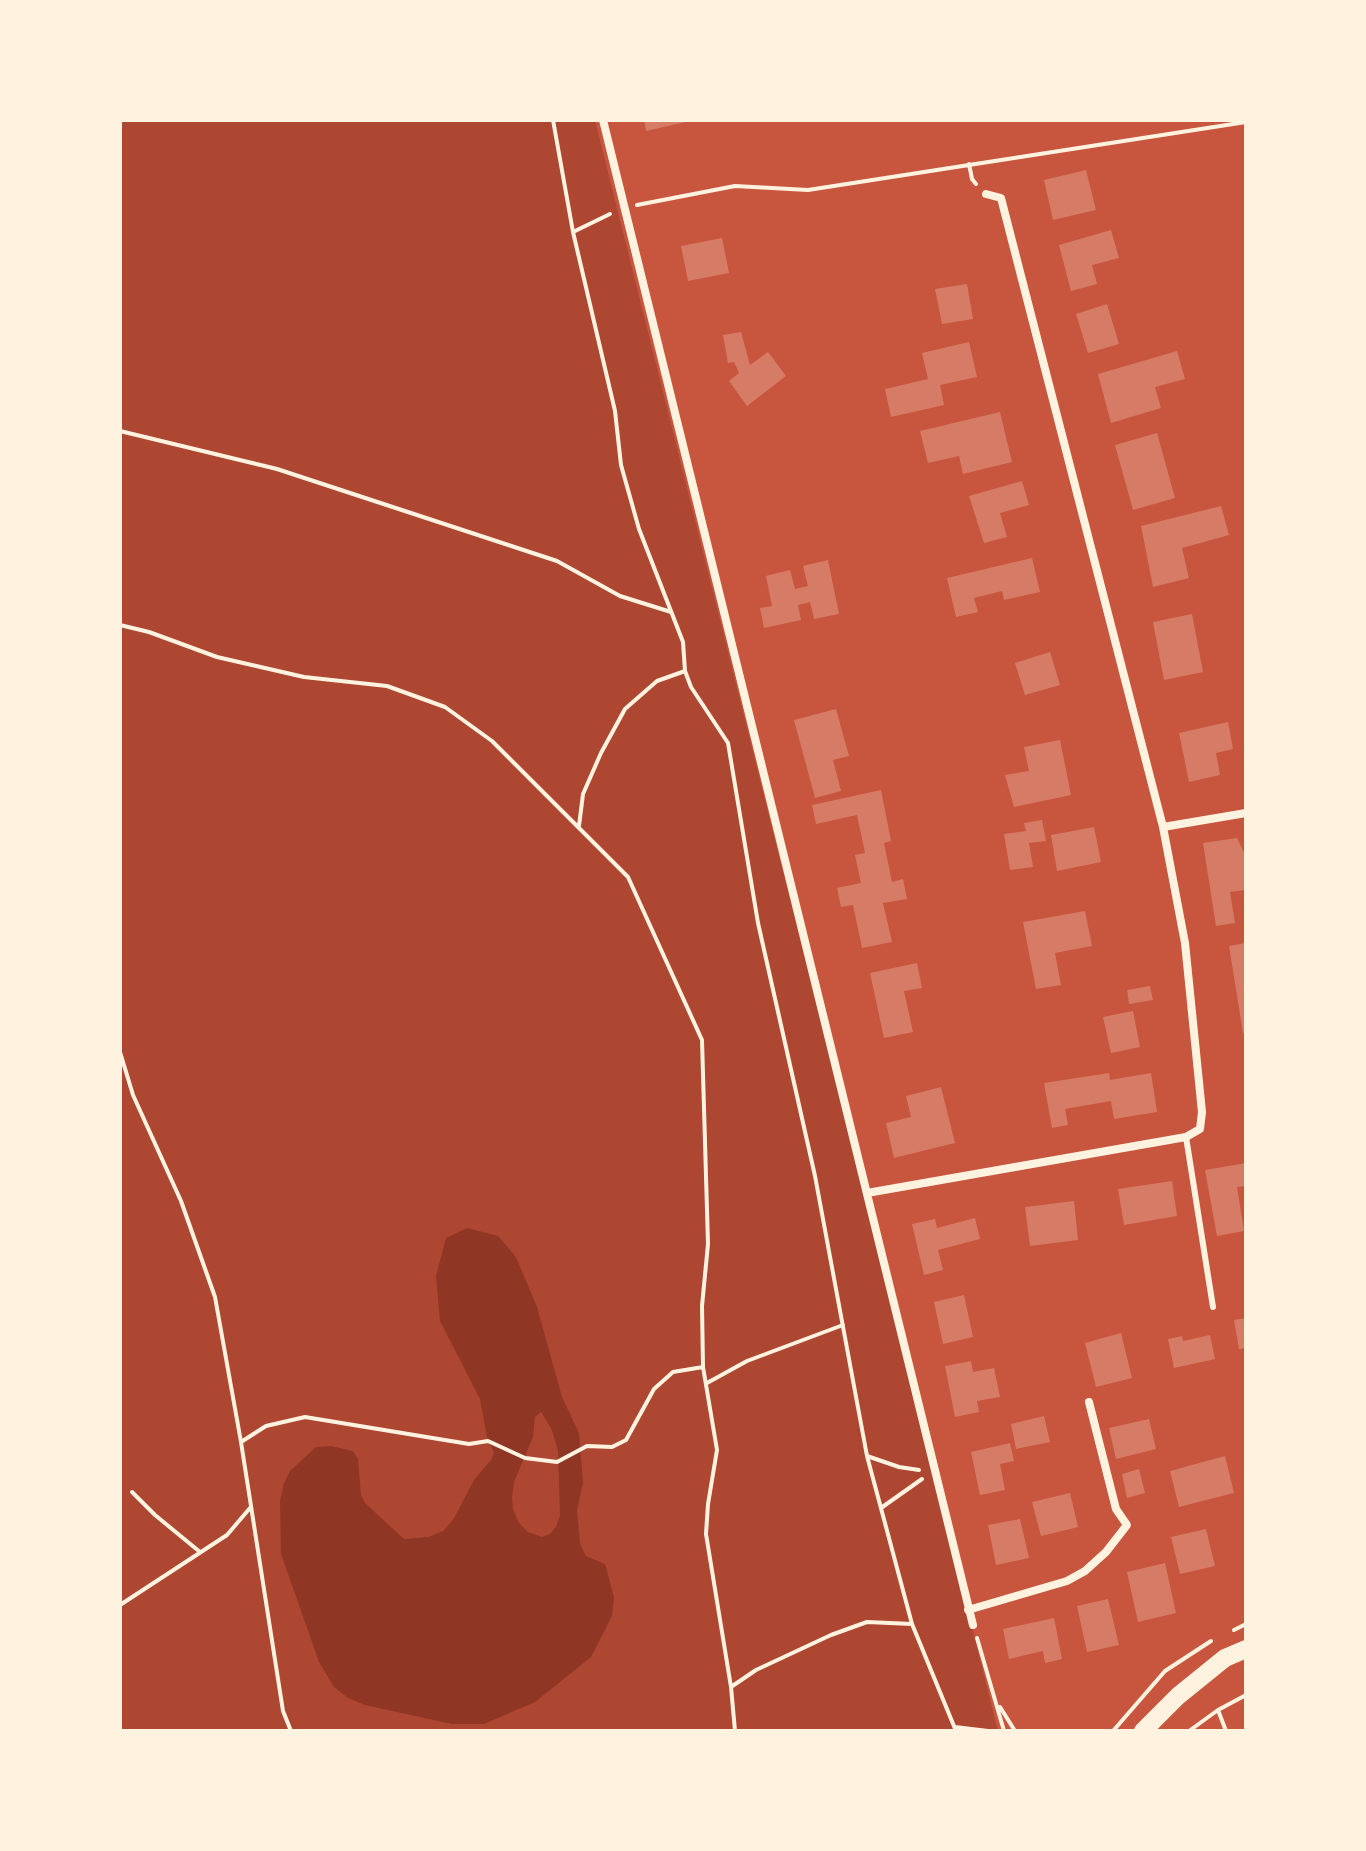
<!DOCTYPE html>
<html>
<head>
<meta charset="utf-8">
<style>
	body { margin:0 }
	#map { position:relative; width:1366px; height:1851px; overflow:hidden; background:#c8553d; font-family:Barlow,sans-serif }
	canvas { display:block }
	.frame { position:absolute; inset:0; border:122px solid #fff3e0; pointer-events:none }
</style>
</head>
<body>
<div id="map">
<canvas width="1366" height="1851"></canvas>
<div class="frame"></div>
</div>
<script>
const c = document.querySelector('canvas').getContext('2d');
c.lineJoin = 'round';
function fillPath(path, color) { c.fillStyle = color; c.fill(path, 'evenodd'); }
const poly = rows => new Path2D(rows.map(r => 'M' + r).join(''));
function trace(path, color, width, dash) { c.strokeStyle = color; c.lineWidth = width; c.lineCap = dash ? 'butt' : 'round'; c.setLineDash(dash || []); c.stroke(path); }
const green = poly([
	[120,120,595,120,998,1731,120,1731]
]);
const water = poly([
	[467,1228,498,1236,516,1257,537,1307,562,1397,579,1433,583,1483,577,1510,580,1544,586,1556,605,1564,614,1597,612,1616,591,1657,535,1702,484,1724,452,1724,365,1705,348,1698,334,1687,319,1662,281,1554,280,1501,284,1483,290,1471,316,1447,331,1446,353,1451,358,1459,361,1495,365,1503,404,1539,428,1537,443,1531,453,1520,474,1480,491,1460,494,1453,487,1437,480,1399,440,1321,436,1276,446,1238],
	[541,1412,552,1430,558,1451,560,1515,556,1527,550,1534,542,1537,528,1532,519,1523,513,1509,512,1498,514,1482,533,1437,535,1417]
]);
const building = poly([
	[644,120,690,120,690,121,646,131],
	[1086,170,1096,210,1053,220,1044,180],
	[1111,230,1119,258,1092,265,1097,284,1071,291,1059,245],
	[722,238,729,273,688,281,681,246],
	[967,284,973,319,942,324,935,289],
	[1107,304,1119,344,1088,353,1076,314],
	[741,332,750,365,768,352,786,376,747,406,729,381,739,373,734,362,728,363,723,335],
	[969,342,977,377,940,385,944,405,891,417,885,389,928,379,922,353],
	[1177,351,1185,379,1155,387,1161,408,1111,423,1098,374],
	[1000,412,1012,462,963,474,959,456,928,463,920,431],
	[1157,433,1175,498,1133,510,1115,445],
	[1022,481,1029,505,1000,513,1007,537,984,543,969,496],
	[1221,506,1229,535,1182,548,1189,578,1153,587,1141,526],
	[1032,558,1040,592,1004,600,1002,591,974,598,978,612,956,617,947,578],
	[828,560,839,614,814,619,810,602,798,605,801,620,764,628,760,608,772,606,766,576,790,570,795,589,808,586,803,566],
	[1192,614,1203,672,1164,680,1153,622],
	[1050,652,1060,685,1025,695,1015,663],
	[836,709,849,756,833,760,841,791,815,798,794,720],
	[1228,722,1233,749,1216,753,1220,775,1189,782,1179,733],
	[1060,740,1071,795,1014,807,1005,775,1029,771,1024,747],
	[881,790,891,841,884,843,892,882,903,879,907,899,883,903,892,942,862,948,853,905,841,907,837,888,861,883,855,855,865,853,857,815,816,824,812,805],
	[1042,820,1046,841,1029,843,1033,867,1010,870,1004,834,1026,831,1024,823],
	[1094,827,1101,862,1057,871,1051,835],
	[1237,838,1246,857,1245,890,1230,892,1235,923,1216,926,1203,843],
	[1085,911,1092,946,1055,953,1061,985,1036,989,1023,922],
	[1246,943,1246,1032,1243,1033,1229,946],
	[917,963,922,988,904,991,913,1032,884,1038,870,973],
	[1150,986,1153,1000,1129,1004,1127,990],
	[1133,1011,1140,1047,1111,1053,1103,1017],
	[1109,1073,1110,1080,1151,1073,1157,1112,1114,1119,1111,1101,1065,1109,1068,1125,1052,1128,1044,1083],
	[941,1087,955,1143,894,1158,886,1123,911,1117,906,1096],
	[1246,1163,1246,1186,1237,1187,1244,1231,1217,1236,1205,1170],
	[1172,1181,1177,1216,1124,1225,1118,1189],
	[1074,1201,1078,1240,1030,1246,1025,1207],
	[975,1218,980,1239,938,1250,943,1270,924,1275,912,1224,935,1219,937,1228],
	[964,1295,973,1337,943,1344,934,1302],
	[1246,1318,1246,1348,1239,1349,1234,1320],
	[1121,1333,1132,1378,1096,1387,1085,1343],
	[1210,1335,1215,1359,1174,1368,1168,1339,1182,1336,1183,1341],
	[971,1361,973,1372,994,1368,1000,1397,977,1401,979,1412,955,1417,945,1366],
	[1044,1416,1050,1442,1016,1449,1011,1424],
	[1149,1419,1156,1449,1116,1459,1109,1428],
	[1010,1443,1014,1461,1000,1464,1005,1490,980,1495,971,1452],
	[1225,1456,1234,1493,1179,1507,1170,1471],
	[1139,1469,1145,1493,1127,1498,1122,1474],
	[1070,1493,1078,1527,1041,1536,1032,1502],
	[1020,1519,1029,1558,996,1565,988,1525],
	[1206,1529,1215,1566,1180,1574,1171,1537],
	[1165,1563,1176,1613,1138,1622,1127,1572],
	[1108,1599,1119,1645,1087,1652,1077,1606],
	[1054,1618,1062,1659,1045,1663,1043,1651,1009,1659,1003,1629]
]);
const path = poly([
	[553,120,573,232,615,411,621,465,639,529,683,642,685,671,691,687,728,743,758,923,815,1176,867,1456,912,1624,956,1731],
	[969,164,972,179,976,184],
	[637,205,735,186,808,190,1246,122],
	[573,232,610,214],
	[120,431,277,469,557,561,620,596,671,612],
	[120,625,149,632,217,657,304,677,387,686,445,707,492,741,628,877,702,1040,708,1244,702,1306,703,1367,717,1450,708,1504,706,1534,731,1687,735,1731],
	[579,826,583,794,601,753,625,709,657,681,685,671],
	[120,1052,133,1095,181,1201,215,1297,241,1442,283,1711,291,1731],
	[707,1383,747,1361,843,1325],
	[241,1442,266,1426,305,1417,469,1444,488,1441,525,1458,557,1462,587,1446,612,1447,626,1440,654,1389,673,1372,703,1367],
	[867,1456,899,1467,919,1470],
	[132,1492,155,1515,200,1552],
	[881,1508,922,1479],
	[120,1605,227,1535,250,1508],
	[1234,1630,1246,1624],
	[977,1638,1004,1731],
	[731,1687,756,1670,831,1635,867,1622,912,1624],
	[1000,1707,1015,1731],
	[1218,1710,1226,1731],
	[955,1727,988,1731],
	[1113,1731,1165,1671,1211,1641],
	[1189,1731,1218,1710,1246,1695]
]);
const service = poly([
	[1186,1137,1213,1307]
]);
const minor = poly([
	[603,120,973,1625],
	[1163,827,1246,813],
	[867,1193,1186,1137,1200,1129,1202,1112,1185,943,1163,827,1001,198,986,194],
	[968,1610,1067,1581,1085,1571,1106,1552,1127,1525,1116,1509,1089,1402]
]);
const primary = poly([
	[1143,1731,1178,1696,1225,1658,1246,1649]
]);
fillPath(green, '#ae4732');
fillPath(water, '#8f3625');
fillPath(building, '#d67c66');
trace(path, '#fff3e0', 4);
trace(service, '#fff3e0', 6);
trace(minor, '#fff3e0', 8);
trace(primary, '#fff3e0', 18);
</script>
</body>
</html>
